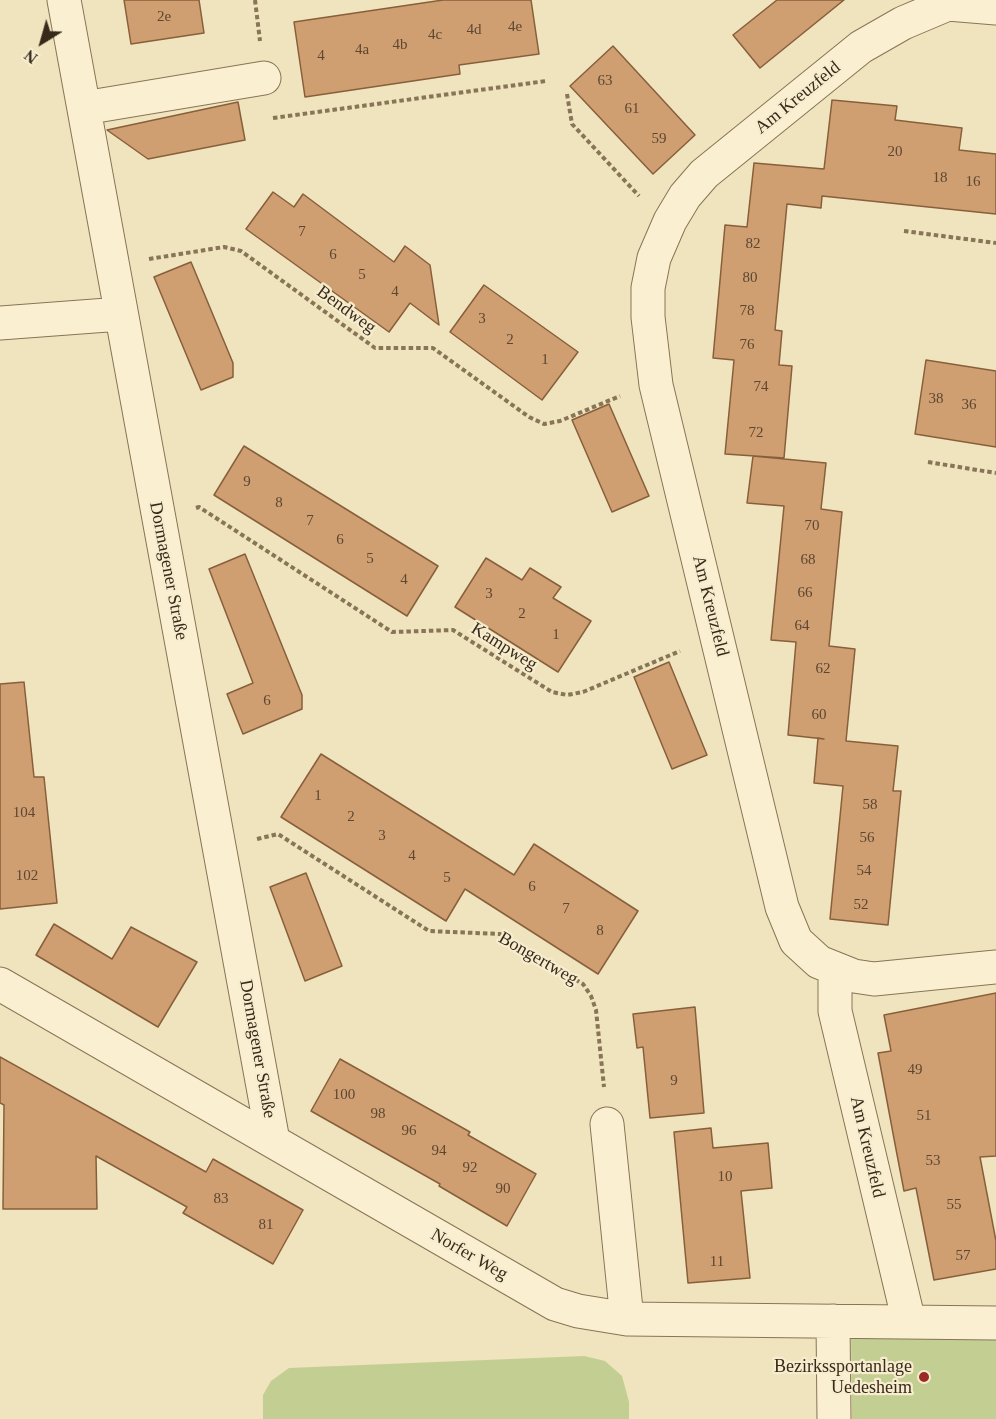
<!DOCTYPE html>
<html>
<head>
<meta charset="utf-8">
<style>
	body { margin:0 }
	#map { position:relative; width:996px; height:1419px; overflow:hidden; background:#efe4be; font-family:"Times New Roman",serif }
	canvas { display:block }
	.north { position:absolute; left:12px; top:12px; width:60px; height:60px; -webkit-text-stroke:4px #f7edce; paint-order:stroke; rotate:217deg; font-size:16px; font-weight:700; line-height:24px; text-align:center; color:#372a1b }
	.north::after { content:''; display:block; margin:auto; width:21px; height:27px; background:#372a1b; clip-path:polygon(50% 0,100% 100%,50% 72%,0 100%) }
</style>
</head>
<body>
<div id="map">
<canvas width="996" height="1419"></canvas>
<div class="north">N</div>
</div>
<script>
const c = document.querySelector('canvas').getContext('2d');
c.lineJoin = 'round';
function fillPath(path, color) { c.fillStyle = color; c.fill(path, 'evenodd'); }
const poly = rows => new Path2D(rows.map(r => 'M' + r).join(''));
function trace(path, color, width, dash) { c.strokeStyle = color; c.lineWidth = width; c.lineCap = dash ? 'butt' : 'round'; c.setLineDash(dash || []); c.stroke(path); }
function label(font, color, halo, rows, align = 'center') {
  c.font = font + ' "Times New Roman",serif'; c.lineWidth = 4.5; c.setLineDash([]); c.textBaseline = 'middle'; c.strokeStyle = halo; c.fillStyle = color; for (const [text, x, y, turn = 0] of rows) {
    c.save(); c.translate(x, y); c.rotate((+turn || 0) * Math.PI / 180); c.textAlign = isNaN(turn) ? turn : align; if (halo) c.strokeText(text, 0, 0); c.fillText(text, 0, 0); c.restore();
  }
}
const green = poly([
	[851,1334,996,1336,996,1419,852,1419],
	[584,1356,605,1361,622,1376,629,1402,629,1419,263,1419,263,1395,271,1381,289,1368]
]);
const building = poly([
	[124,0,199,0,204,33,131,44,124,0],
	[443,0,531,0,539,54,459,65,460,74,305,97,294,22,443,0],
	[777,0,844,0,760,68,733,35,777,0],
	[613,46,695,135,653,174,570,86,613,46],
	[832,100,897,106,895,120,962,128,959,150,996,154,996,214,822,196,821,208,787,204,775,330,782,331,779,365,792,366,784,458,725,454,734,360,713,358,725,225,747,227,754,163,824,169,832,100],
	[238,102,245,140,148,159,107,130,238,102],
	[273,192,294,207,303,194,394,262,405,246,430,265,439,325,410,303,389,332,246,229,273,192],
	[191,262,233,363,233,377,201,390,154,277,191,262],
	[484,285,578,352,542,400,450,332,484,285],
	[926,360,996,371,996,447,915,434,926,360],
	[609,404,649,496,612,512,572,420,609,404],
	[244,446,438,566,407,616,214,495,244,446],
	[753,456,826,463,821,509,842,512,829,646,855,649,846,741,898,746,893,791,901,791,888,925,830,919,843,786,814,783,818,738,824,739,788,735,796,642,771,640,784,506,747,503,753,456],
	[245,554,302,695,302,709,243,734,227,694,253,683,209,569,245,554],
	[486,558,522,580,530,568,561,587,553,598,591,621,558,672,455,607,486,558],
	[669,662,707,755,672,769,634,677,669,662],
	[24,682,34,777,44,777,57,903,0,909,0,684,24,682],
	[321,754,514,875,534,844,638,911,598,974,465,889,446,921,281,817,321,754],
	[306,873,342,966,305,981,270,887,306,873],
	[54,924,112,959,131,927,197,962,158,1027,36,955,54,924],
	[996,993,996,1156,980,1157,996,1241,996,1269,934,1280,916,1188,904,1191,895,1144,878,1053,891,1051,884,1015,996,993],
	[695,1007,704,1113,650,1118,643,1047,637,1048,633,1014,695,1007],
	[0,1057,206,1172,213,1159,303,1210,273,1264,183,1213,187,1207,96,1156,97,1209,3,1209,4,1105,0,1103,0,1057],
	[340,1059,470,1132,468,1135,536,1174,507,1226,439,1186,440,1184,311,1111,340,1059],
	[711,1128,713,1148,768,1143,772,1188,741,1191,750,1278,688,1283,674,1132,711,1128]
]);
const path = poly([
	[255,0,260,41],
	[567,94,572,124,639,196],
	[273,118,546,81],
	[904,231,996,243],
	[149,259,224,247,241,251,375,348,433,348,529,417,544,424,560,421,620,396],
	[928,462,996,473],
	[196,508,199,507,392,632,453,630,552,692,567,695,583,692,680,651],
	[257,839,278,834,429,931,500,934,583,984,591,996,596,1010,604,1087]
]);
const minor = poly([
	[64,0,273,1141],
	[996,8,948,4,903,23,861,47,704,174,685,196,670,221,654,258,648,288,648,317,656,385,782,907,796,941,819,962,854,976,874,979,996,967],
	[84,108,264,78],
	[0,323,121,314],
	[835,970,835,1011,909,1322],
	[0,984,555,1304,578,1311,627,1319,996,1323],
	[607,1124,627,1319],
	[833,1321,834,1419]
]);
const markers = [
	[924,1377,6,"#9a2a24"]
];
const numberNames = [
	["2e",164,17],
	["4e",515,27],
	["4d",474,30],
	["4c",435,35],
	["4b",400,45],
	["4a",362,50],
	["4",321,56],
	["63",605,81],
	["61",632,109],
	["59",659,139],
	["20",895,152],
	["18",940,178],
	["16",973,182],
	["7",302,232],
	["82",753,244],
	["6",333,255],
	["5",362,275],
	["80",750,278],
	["4",395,292],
	["78",747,311],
	["3",482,319],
	["2",510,340],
	["76",747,345],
	["1",545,360],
	["74",761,387],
	["38",936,399],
	["36",969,405],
	["72",756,433],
	["9",247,482],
	["8",279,503],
	["7",310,521],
	["70",812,526],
	["6",340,540],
	["5",370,559],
	["68",808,560],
	["4",404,580],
	["66",805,593],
	["3",489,594],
	["2",522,614],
	["64",802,626],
	["1",556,635],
	["62",823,669],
	["6",267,701],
	["60",819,715],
	["1",318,796],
	["58",870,805],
	["104",24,813],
	["2",351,817],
	["3",382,836],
	["56",867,838],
	["4",412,856],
	["54",864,871],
	["102",27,876],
	["5",447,878],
	["6",532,887],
	["52",861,905],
	["7",566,909],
	["8",600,931],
	["49",915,1070],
	["9",674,1081],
	["100",344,1095],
	["98",378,1114],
	["51",924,1116],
	["96",409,1131],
	["94",439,1151],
	["53",933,1161],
	["92",470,1168],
	["10",725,1177],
	["90",503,1189],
	["83",221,1199],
	["55",954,1205],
	["81",266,1225],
	["57",963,1256],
	["11",717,1262]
];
const streetNames = [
	["Am Kreuzfeld",798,98,-39],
	["Bendweg",346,310,36],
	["Dormagener Straße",168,571,79],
	["Am Kreuzfeld",710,606,76],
	["Kampweg",504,647,32],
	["Bongertweg",538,959,30],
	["Dormagener Straße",257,1049,80],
	["Am Kreuzfeld",867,1147,77],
	["Norfer Weg",469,1255,30]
];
const poiNames = [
	["Bezirkssportanlage",912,1367],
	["Uedesheim",912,1388]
];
fillPath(green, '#c3ce92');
fillPath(building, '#cf9f72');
trace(building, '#885f3b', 1.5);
trace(minor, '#887456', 35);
trace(path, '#887456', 4, [4.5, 3]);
trace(minor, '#faf0d1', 33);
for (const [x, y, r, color] of markers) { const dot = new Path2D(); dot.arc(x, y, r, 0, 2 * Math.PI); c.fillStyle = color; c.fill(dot); trace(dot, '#f7edce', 2); }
label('15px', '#5d4731', null, numberNames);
label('18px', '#372a1b', '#f7edce', streetNames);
label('18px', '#372a1b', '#f7edce', poiNames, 'right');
</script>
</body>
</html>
